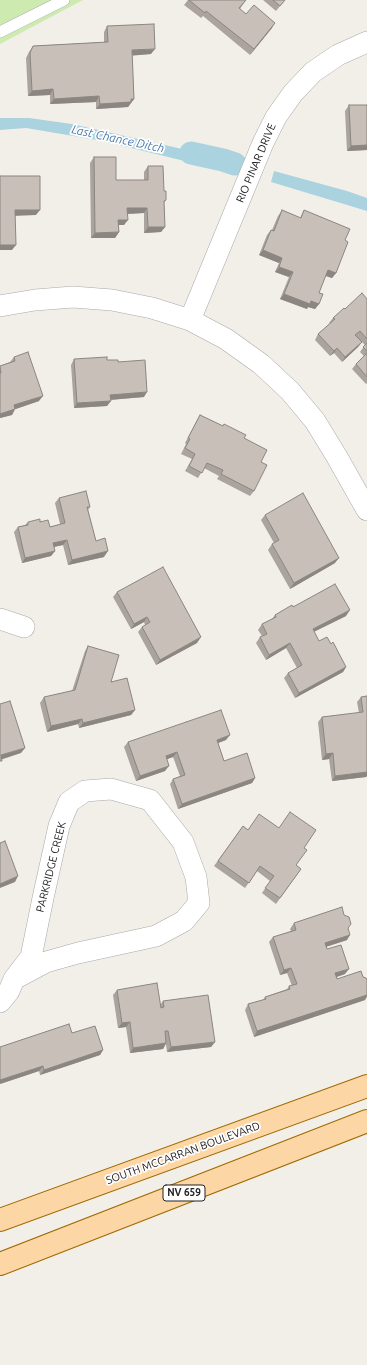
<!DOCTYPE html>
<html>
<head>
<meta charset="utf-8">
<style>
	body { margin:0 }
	canvas { display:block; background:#f2efe9 }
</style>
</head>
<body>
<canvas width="367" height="1365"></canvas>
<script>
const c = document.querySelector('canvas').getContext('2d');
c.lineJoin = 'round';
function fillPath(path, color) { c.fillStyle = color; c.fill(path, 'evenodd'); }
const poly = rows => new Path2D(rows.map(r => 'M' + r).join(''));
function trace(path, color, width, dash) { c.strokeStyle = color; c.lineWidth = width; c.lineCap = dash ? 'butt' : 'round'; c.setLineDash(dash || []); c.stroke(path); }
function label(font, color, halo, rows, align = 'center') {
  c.font = font + ' Ubuntu,sans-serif'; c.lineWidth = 3.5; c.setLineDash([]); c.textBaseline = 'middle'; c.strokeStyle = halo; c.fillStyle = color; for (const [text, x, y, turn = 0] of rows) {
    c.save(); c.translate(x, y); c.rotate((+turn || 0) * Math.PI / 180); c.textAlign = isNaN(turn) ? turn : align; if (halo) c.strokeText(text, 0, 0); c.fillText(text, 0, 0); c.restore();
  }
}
const grass = poly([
	[0,0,83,0,0,44]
]);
const water = poly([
	[0,118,29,118,72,124,222,158,217,169,103,141,26,128,0,130],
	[274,171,347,191,367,198,367,211,271,182]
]);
const canal = poly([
	[191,153,223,160,235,164]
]);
const service = poly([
	[0,32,64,0]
]);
const minor = poly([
	[0,306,35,300,73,297,112,300,152,308,190,320,226,339,261,364,290,391,315,421,337,457,367,510],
	[190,320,263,143,276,117,293,93,313,72,338,55,367,42],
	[0,619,24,627],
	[111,789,150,800,183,842,196,877,199,903,184,921,156,936,78,953,46,962,14,979,31,957,43,898,59,826,69,802,85,791,111,789],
	[0,1002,9,991,14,979]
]);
const primary = poly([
	[0,1220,367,1086],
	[0,1264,367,1121]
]);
const wall = poly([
	[188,0,246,0,240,9,246,14,272,28,250,55,203,16,201,18,184,5],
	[263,0,285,0,276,11],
	[107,26,151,54,132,55,134,99,128,107,96,109,96,102,50,104,50,95,28,96,26,58,29,52,33,46,104,42,104,32],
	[349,105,367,105,367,150,347,151,345,111],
	[94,157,116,180,144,180,144,172,148,166,164,191,166,200,164,203,165,227,161,232,144,233,144,213,128,214,124,225,119,225,119,232,115,238,91,238,90,163],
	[282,210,300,218,304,210,345,240,336,273,332,278,325,276,319,293,319,304,315,309,308,307,307,309,280,299,289,277,275,272,279,263,259,255,267,235,271,230,272,230,278,216],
	[367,299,367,383,366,384,352,369,356,364,364,356,360,352,365,345,356,336,362,342,358,347,342,362,334,353,330,356,315,340,318,334,330,324,329,323,333,318,345,309],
	[14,357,39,401,15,409,12,415,0,418,0,366,10,362],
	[74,359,107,360,118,362,144,397,111,400,107,406,74,408,71,365],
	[200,415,223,426,224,424,244,438,261,462,254,491,250,496,217,479,219,476,204,468,198,478,185,471,192,459,181,454,186,444,185,443,197,420],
	[59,498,90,507,88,510,96,541,104,557,68,565,63,545,54,547,55,551,51,556,22,563,14,532,18,527,25,525,28,522,40,522,50,527,60,524,55,503],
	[265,515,335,563,290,589,268,550,272,544,274,543,261,520],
	[117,592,197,643,156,665,138,632,142,627,145,625,144,622,131,629,113,597],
	[293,607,346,616,314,632,319,641,331,644,346,667,343,672,295,698,284,678,288,673,297,668,286,648,266,660,256,643,260,637,262,636,258,630,262,624,272,619,275,615],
	[88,646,111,682,135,710,131,715,79,728,78,724,47,732,40,703,44,697,72,691,85,651],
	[367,696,367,776,366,777,332,781,329,759,322,760,318,722,322,717,359,713,357,702,361,697],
	[226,740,218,743,224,761,255,778,252,783,178,809,170,784,173,779,180,776,173,757,167,759,165,771,136,781,124,747,128,742],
	[243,826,248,830,304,848,296,865,301,869,276,904,262,893,270,881,257,871,245,888,214,866],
	[294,923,348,928,347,940,326,947,327,949,345,974,336,977,337,979,363,977,367,980,367,996,365,1000,254,1037,245,1010,248,1004,263,1000,265,997,287,989,289,986,292,986,287,973,280,975,269,942,273,937,291,931,290,929],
	[117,990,160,1005,163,1001,215,1042,211,1047,167,1052,166,1044,163,1049,130,1053,126,1027,118,1028,113,995],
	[72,1033,103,1050,100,1055,40,1075,39,1071,0,1084]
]);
const shadedWall = poly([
	[275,23,272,28,250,55,254,49],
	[155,49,151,54,128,56,132,50],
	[53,89,50,95,28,96,32,91],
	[99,96,96,102,50,104,54,99],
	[131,99,134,99,128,107,96,109,100,104],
	[367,145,367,150,347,151,351,146],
	[127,208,147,208,144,213,124,214],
	[15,210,40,210,36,215,12,216],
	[118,220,128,220,124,225,115,225],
	[148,227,165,227,161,232,144,233],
	[119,232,115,238,91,238,95,233],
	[0,245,16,245,12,250,0,250],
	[263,250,282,258,279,263,259,255],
	[279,267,293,272,289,277,275,272],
	[328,270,336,273,332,278,324,275],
	[284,294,311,301,319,304,315,309,308,307,307,309,280,299],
	[362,342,358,347,342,362,345,357],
	[337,348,334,353,330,356,334,351],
	[147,392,144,397,107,400,110,395],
	[43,396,39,401,10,411,14,405],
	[111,401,107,406,74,408,77,403],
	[15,409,12,415,0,418,0,414],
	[67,540,63,545,49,548,53,543],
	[55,551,51,556,22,563,25,558],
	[108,551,104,557,68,565,72,560],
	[339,558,335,563,290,589,294,583],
	[350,610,346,616,309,634,313,629],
	[147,617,144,622,131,629,134,624],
	[201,637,197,643,156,665,160,660],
	[290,643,286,648,266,660,269,655],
	[346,667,343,672,295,698,299,693],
	[135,710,131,715,79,728,83,723],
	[82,719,78,724,47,732,51,726],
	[230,735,226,740,213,745,217,740],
	[25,748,21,753,0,760,1,755],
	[177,752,173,757,162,761,166,756],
	[333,753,329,759,322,760,326,754],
	[169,766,165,771,136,781,140,776],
	[367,772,367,776,366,777,332,781,335,776],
	[255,778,252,783,178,809,182,804],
	[18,876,15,882,0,888,0,884],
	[350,935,347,940,322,948,325,943],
	[291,968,287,973,280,975,284,970],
	[349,969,345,974,331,979,335,973],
	[367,995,367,996,365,1000,254,1037,257,1031],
	[130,1022,126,1027,118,1028,122,1023],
	[215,1042,211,1047,167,1052,171,1047],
	[166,1043,163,1049,130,1053,133,1048],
	[103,1050,100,1055,40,1075,44,1070],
	[43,1066,39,1071,0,1084,0,1080]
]);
const building = poly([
	[189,0,246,0,239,8,246,14,254,5,275,23,254,49,206,11,205,13,189,0],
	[273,0,285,0,280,6,273,0],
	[154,24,155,49,132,50,134,99,131,99,131,102,100,104,99,96,54,99,53,89,32,91,30,53,33,46,108,42,107,26,154,24],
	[349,105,367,105,367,145,351,146,349,105],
	[94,157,116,157,116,180,148,180,148,166,163,166,164,191,166,191,166,200,164,201,165,227,148,227,147,208,127,208,128,220,118,220,119,232,95,233,94,157],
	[0,176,40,176,40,210,15,210,16,245,0,245,0,176],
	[282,210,301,218,304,210,350,229,345,240,348,242,336,273,328,270,319,293,323,294,319,304,311,301,310,304,284,294,293,272,279,267,282,258,263,250,271,230,274,231,282,210],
	[362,293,367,299,367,339,360,331,355,335,362,342,345,357,337,348,334,351,318,334,335,319,333,318,344,308,345,309,362,293],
	[367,343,367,351,363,347,367,343],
	[28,352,43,396,14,405,15,409,0,414,0,373,1,373,0,366,15,361,14,357,28,352],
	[367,353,367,377,356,364,367,353],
	[107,357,107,360,118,360,118,362,145,360,147,392,110,395,111,401,77,403,74,359,107,357],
	[200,415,223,426,224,424,246,435,244,438,267,450,261,462,267,465,254,491,221,474,223,470,207,463,202,473,189,466,195,454,185,448,190,439,188,438,200,415],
	[86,491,90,507,87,507,96,541,105,538,108,551,72,560,67,540,53,543,55,551,25,558,18,527,28,525,28,522,40,519,40,522,48,520,50,527,65,523,59,498,86,491],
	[303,493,339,558,294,583,272,544,279,540,265,515,303,493],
	[163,567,201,637,160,660,142,627,150,622,147,617,134,624,117,592,163,567],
	[335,584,350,610,313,629,319,641,327,637,331,644,333,642,346,667,299,693,288,673,302,665,290,643,269,655,260,637,267,634,262,624,276,617,275,615,292,605,293,607,335,584],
	[88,646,119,655,111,682,127,678,135,710,83,723,82,719,51,726,44,697,75,690,88,646],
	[367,696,367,772,335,776,333,753,326,754,322,717,363,712,361,697,367,696],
	[10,701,25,748,1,755,2,761,0,761,0,704,10,701],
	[221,710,230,735,217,740,224,761,247,753,255,778,182,804,173,779,185,775,177,752,166,756,169,766,140,776,128,742,221,710],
	[290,812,316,830,304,848,307,850,296,865,301,869,280,898,265,888,274,876,260,866,249,883,218,861,243,826,248,830,259,814,279,828,290,812],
	[5,841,18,876,0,884,0,843,5,841],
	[342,907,344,915,349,917,351,924,348,928,350,935,325,943,327,949,341,945,349,969,335,973,337,979,361,971,363,977,366,978,367,980,367,995,257,1031,248,1004,266,999,265,997,290,989,289,986,297,984,291,968,284,970,273,937,296,930,294,923,342,907],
	[157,983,161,1008,164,1007,163,1001,208,995,215,1042,171,1047,168,1031,165,1031,166,1043,133,1048,130,1022,122,1023,117,990,157,983],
	[69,1024,72,1033,95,1026,103,1050,44,1070,43,1066,0,1080,0,1047,69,1024]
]);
const shields = [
	[184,1193,42]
];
const shieldNames = [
	["NV 659",184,1193]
];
const streetNames = [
	["RIO PINAR DRIVE",256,163,-67],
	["PARKRIDGE CREEK",51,867,-76],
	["SOUTH MCCARRAN BOULEVARD",183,1153,-20]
];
const waterNames = [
	["Last Chance Ditch",118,139,12]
];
fillPath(grass, '#cdebb0');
fillPath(water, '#aad3df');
trace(canal, '#aad3df', 23);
trace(service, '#a9a9a9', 12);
trace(minor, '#a9a9a9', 22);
trace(primary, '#a06b00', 24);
trace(service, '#fff', 11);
trace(minor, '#fff', 21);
trace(primary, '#fcd6a4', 22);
fillPath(wall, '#aba49e');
fillPath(shadedWall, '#8b8681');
fillPath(building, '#c7bfb8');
trace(building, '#8b8681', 1);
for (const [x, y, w] of shields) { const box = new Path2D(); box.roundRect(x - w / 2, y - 8, w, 16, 3); c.fillStyle = '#fff'; c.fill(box); trace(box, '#222', 1); }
label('bold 10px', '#222', null, shieldNames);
label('11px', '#222', '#fff', streetNames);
label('italic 12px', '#4a7aab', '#fff', waterNames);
</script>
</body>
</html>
